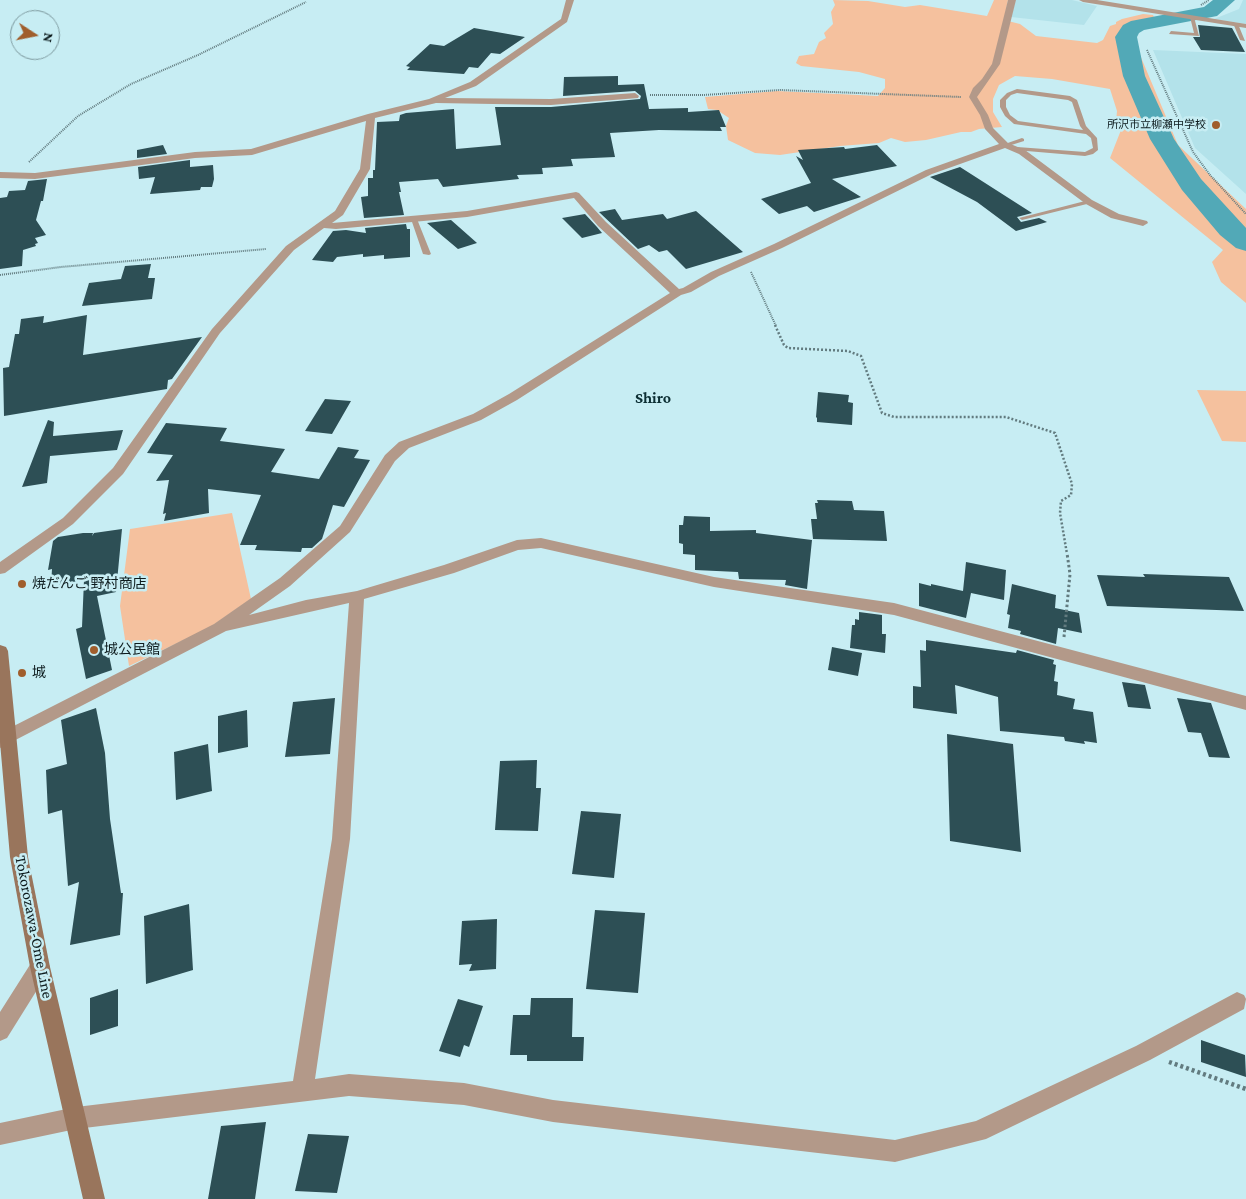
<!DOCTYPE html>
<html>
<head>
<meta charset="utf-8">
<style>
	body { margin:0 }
	#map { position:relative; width:1246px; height:1199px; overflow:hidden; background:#c7edf3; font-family:"Crimson Pro",serif }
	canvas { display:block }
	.north { position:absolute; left:10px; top:10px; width:50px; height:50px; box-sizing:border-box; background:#c7edf3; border:1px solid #7d999e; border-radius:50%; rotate:101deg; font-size:14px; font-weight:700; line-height:20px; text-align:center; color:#0e1c1e }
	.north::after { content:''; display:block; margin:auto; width:18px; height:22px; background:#a05e2c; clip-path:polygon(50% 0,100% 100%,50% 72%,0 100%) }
</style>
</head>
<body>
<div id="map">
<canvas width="1246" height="1199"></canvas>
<div class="north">N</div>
</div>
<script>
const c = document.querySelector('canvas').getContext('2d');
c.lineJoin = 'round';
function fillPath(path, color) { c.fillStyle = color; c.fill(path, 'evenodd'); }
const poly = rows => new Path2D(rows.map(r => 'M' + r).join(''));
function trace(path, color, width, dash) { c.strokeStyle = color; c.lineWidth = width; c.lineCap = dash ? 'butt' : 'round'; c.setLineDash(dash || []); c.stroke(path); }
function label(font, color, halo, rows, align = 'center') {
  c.font = font + ' "Crimson Pro","Noto Sans JP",serif'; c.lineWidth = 5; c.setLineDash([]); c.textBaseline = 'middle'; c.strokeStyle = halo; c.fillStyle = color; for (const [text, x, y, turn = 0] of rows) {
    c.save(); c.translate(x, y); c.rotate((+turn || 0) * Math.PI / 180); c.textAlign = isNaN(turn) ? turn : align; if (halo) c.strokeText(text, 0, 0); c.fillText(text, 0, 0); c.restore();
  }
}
const built = poly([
	[1016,0,1072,0,1097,6,1084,25,1011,17],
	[1243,0,1246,0,1246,24,1214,19,1239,9],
	[1153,50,1246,54,1246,194,1195,148]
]);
const green = poly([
	[833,0,868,1,905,7,920,5,987,16,994,0,1008,0,1004,20,1020,24,1036,36,1097,43,1103,40,1110,26,1116,24,1116,22,1122,19,1143,14,1153,15,1155,20,1134,32,1140,55,1178,145,1246,209,1246,303,1221,282,1212,262,1223,250,1110,158,1121,130,1116,122,1117,111,1110,89,1052,79,1015,76,999,85,993,99,993,112,1002,127,979,129,971,132,961,132,926,140,905,142,891,138,879,143,840,146,780,155,755,153,728,140,726,126,729,118,717,110,708,109,705,97,777,91,878,96,885,88,885,79,859,72,801,66,796,63,799,56,814,54,819,42,826,38,824,33,833,24,831,12,835,5],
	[1197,390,1246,391,1246,442,1222,441],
	[232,513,251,599,209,628,129,666,120,606,130,529]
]);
const river = poly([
	[1213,0,1235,0,1217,16,1144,30,1139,33,1137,37,1145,76,1174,139,1201,179,1246,228,1246,251,1236,248,1220,235,1182,190,1150,139,1123,76,1115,37,1123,25,1131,21,1204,7,1213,0]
]);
const building = poly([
	[1198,25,1232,28,1245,52,1201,50,1193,37,1200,37],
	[474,28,525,37,500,54,491,53,478,68,469,67,464,74,407,70,410,67,406,66,430,44,444,46],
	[618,76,618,85,644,84,649,109,688,108,688,112,719,110,726,127,720,127,722,131,659,130,610,133,615,157,571,159,573,166,542,168,543,174,517,175,519,179,443,187,438,179,399,182,401,192,399,192,404,215,364,218,361,197,368,196,368,178,373,178,373,170,375,170,377,122,399,121,400,115,406,113,454,109,456,149,501,145,495,107,551,107,640,99,641,96,635,91,563,96,564,77],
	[163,145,167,154,137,158,137,150],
	[877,145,897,166,832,179,861,197,814,212,807,206,779,214,761,199,811,183,796,156,803,160,798,150,844,147,845,149],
	[190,160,190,167,213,165,214,179,212,187,201,187,200,190,150,194,155,177,139,179,138,167],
	[960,167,1032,213,1017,217,1021,222,1039,218,1047,222,1016,231,977,202,930,177],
	[47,179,43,201,41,201,36,220,46,235,35,238,38,243,35,244,36,246,23,250,22,266,0,269,0,198,7,197,9,191,25,190,28,181],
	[615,209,622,220,663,214,667,219,696,211,743,252,686,269,667,250,659,252,649,245,638,249,599,212],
	[585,214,597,227,602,233,582,238,562,218],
	[451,220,468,235,477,243,458,249,427,223],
	[406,224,407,229,410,229,410,257,384,259,384,255,363,257,363,254,337,257,333,262,312,260,333,231,346,230,366,233,365,228],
	[151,264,148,278,155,278,152,299,82,306,89,283,121,279,125,266],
	[87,315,83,355,202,337,172,379,168,380,167,389,4,416,3,368,9,367,15,334,19,334,21,319,44,316,43,323],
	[818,392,849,395,848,402,853,403,852,425,817,422,817,418,816,417],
	[325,399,351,401,332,434,305,431],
	[48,420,54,422,53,436,123,430,117,450,50,456,47,483,22,487],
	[166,423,227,428,220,441,285,449,271,472,319,479,338,447,359,450,354,458,370,460,344,507,333,505,322,539,312,548,302,548,301,552,255,550,257,545,240,545,261,495,208,489,209,513,164,521,166,513,163,514,169,480,156,481,173,455,147,453],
	[817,500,852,501,854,510,884,511,887,541,813,539,811,519,817,519,815,503,818,503],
	[684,516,710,517,710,531,756,530,756,533,812,540,807,589,785,585,786,580,739,579,738,572,695,570,695,555,683,554,683,544,679,543,679,525,683,525],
	[122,529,116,592,97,596,112,670,86,679,76,629,82,627,84,580,51,586,52,569,48,570,53,541,58,537,83,533,93,533,92,536,94,533],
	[966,562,1006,570,1004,600,971,593,966,618,919,606,919,583,931,586,931,584,963,591],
	[1143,574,1229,577,1244,611,1107,606,1097,575,1145,577],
	[1012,584,1056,595,1055,608,1079,613,1082,633,1058,628,1056,644,1020,634,1021,631,1008,628,1010,615,1007,614],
	[859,612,882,615,882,634,886,634,885,653,850,648,852,625,855,625,855,619,859,620],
	[926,640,1016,653,1017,650,1054,660,1053,664,1056,665,1054,681,1058,682,1057,695,1075,699,1073,709,1093,712,1097,743,1084,741,1085,744,1065,741,1064,737,1000,731,998,697,955,685,957,714,913,708,913,686,921,687,920,650,926,651],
	[832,647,862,653,858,676,828,670],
	[1122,682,1145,685,1151,709,1128,707],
	[335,698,330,754,285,757,293,702],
	[1177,698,1211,703,1230,758,1209,757,1201,733,1188,732],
	[96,708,105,753,110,819,121,893,123,893,120,935,70,945,79,882,68,886,62,810,48,814,46,770,67,764,61,720],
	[247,710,248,747,218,753,218,716],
	[947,734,1013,744,1021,852,950,841],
	[208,744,212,791,176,800,174,752],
	[537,760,536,788,541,788,538,831,495,830,500,761],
	[581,811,621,814,614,878,572,874],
	[189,904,193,970,146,984,144,916],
	[595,910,645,913,638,993,586,989],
	[497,919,496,969,469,971,472,964,459,965,462,921],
	[118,989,118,1026,90,1035,90,998],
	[531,998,573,998,572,1037,584,1037,583,1061,527,1061,527,1055,510,1055,513,1015,530,1015],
	[458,999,483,1006,469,1047,464,1045,460,1057,439,1051],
	[1201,1040,1245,1055,1246,1077,1201,1062],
	[266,1122,255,1199,208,1199,221,1126],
	[308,1134,349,1136,337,1193,295,1191]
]);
const pathFar3 = poly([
	[1201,5,1209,0],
	[1147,50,1193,152,1210,175,1246,214],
	[650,95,704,95,780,90,961,97],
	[29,162,78,116,131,84,198,55,306,2],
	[751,272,776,326],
	[0,275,61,267,266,249]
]);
const pathFar2 = poly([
	[775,325,784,345,788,348,848,351,861,356,882,413,894,417,1006,417,1055,433,1072,484,1071,495,1061,501,1060,513,1067,554]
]);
const pathFar1 = poly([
	[1064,637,1070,574,1067,553]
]);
const path = poly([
	[1169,1062,1246,1089]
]);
const service = poly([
	[1192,16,1194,17,1199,36,1169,34,1171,31,1194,33,1190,17,1192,16],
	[1233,23,1238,24,1245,41,1240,40,1233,23],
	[1017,89,1070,96,1077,100,1086,126,1097,138,1098,150,1093,154,1085,156,1015,150,1014,149,1017,147,1085,152,1093,148,1091,138,1086,134,1014,124,1005,116,1000,107,1000,100,1007,93,1017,89],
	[1017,93,1068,100,1072,102,1080,126,1083,130,1018,121,1010,115,1006,107,1006,100,1011,95,1017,93],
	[1022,138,1024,139,1024,141,1005,147,1002,145,1022,138],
	[1089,200,1091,201,1091,203,1022,220,1019,218,1089,200],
	[412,218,417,219,431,254,429,255,423,254,411,219,412,218]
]);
const minor = poly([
	[566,0,574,0,567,22,476,86,445,98,551,99,635,93,639,96,638,98,551,105,436,103,375,118,370,169,343,215,332,223,467,211,576,192,579,193,606,222,679,289,683,288,711,272,774,244,926,170,999,144,985,129,980,115,969,97,973,88,982,79,992,64,1008,0,1016,0,1000,64,977,97,988,115,993,128,1008,143,1025,150,1092,200,1119,214,1147,221,1148,223,1143,226,1111,218,1086,204,1019,154,1005,148,932,174,782,248,719,276,691,292,681,295,517,400,481,420,409,448,395,461,350,532,290,586,249,615,306,600,357,591,444,565,517,540,541,538,714,577,894,603,1246,696,1246,710,894,615,714,587,541,548,518,550,454,573,364,599,350,839,315,1079,349,1074,464,1083,553,1100,895,1140,976,1121,1136,1046,1237,992,1244,995,1246,999,1244,1009,1150,1060,986,1139,895,1162,553,1122,464,1105,349,1096,76,1129,0,1145,0,1123,76,1107,293,1081,332,839,349,603,226,631,0,748,0,733,214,624,280,578,340,526,385,455,399,442,473,414,509,394,670,293,598,226,574,198,467,217,336,229,324,228,294,250,220,333,123,474,73,524,5,573,0,574,0,562,63,518,113,468,212,329,286,246,335,211,360,169,366,121,252,155,195,158,35,179,0,178,0,172,35,173,195,152,251,149,368,114,429,99,470,82,561,19,566,0],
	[1079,0,1097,0,1246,24,1246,28,1083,2,1079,0],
	[40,958,47,960,50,967,47,974,7,1038,0,1041,0,1012,33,960,40,958]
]);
const secondary = poly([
	[0,645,6,647,8,651,28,857,50,967,105,1199,83,1199,30,967,10,857,0,742,0,645]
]);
const markers = [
	[1216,125,5,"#a05e2c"],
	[22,584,5,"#a05e2c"],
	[94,650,5,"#a05e2c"],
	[22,673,5,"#a05e2c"]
];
const farPoinames = [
	["所沢市立柳瀬中学校",1206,125]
];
const poiNames = [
	["焼だんご 野村商店",32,584],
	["城公民館",104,650],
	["城",32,673]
];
const quarterNames = [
	["Shiro",653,398]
];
const nearStreetnames = [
	["Tokorozawa-Ome Line",34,927,79]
];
fillPath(built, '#b3e2ea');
fillPath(green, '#f5c19e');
fillPath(river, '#52a9b7');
fillPath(building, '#2d4f55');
trace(pathFar3, '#627b7f', 2, [1, 1]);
trace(pathFar2, '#627b7f', 2.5, [2, 2]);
trace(pathFar1, '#627b7f', 3, [2.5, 2.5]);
trace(path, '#627b7f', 4.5, [3, 3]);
fillPath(service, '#b39989');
fillPath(minor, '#b39989');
fillPath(secondary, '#99755c');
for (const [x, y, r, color] of markers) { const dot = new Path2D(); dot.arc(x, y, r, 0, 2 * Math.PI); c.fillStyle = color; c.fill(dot); trace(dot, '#c7edf3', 2); }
label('11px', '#0e1c1e', '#c7edf3', farPoinames, 'right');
label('14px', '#0e1c1e', '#c7edf3', poiNames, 'left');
label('bold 16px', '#0c2f34', '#c7edf3', quarterNames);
label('16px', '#0e1c1e', '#c7edf3', nearStreetnames);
</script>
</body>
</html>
